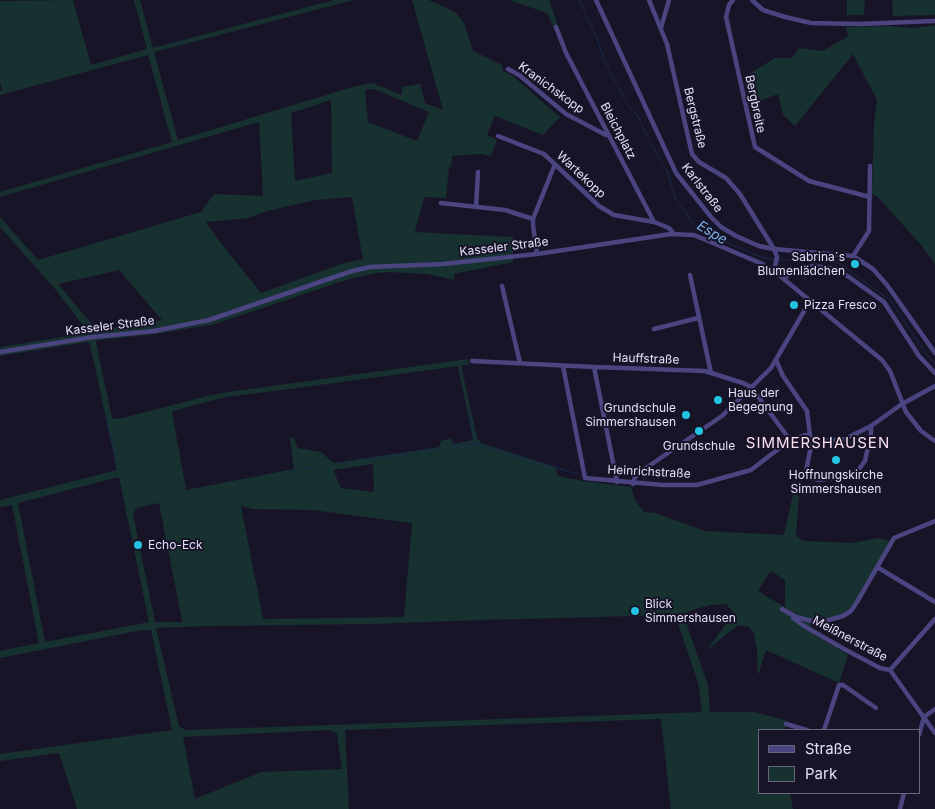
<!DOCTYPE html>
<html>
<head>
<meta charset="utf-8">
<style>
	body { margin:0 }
	#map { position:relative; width:935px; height:809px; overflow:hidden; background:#181427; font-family:Inter,sans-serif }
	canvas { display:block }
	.legend { position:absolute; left:758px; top:729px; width:162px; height:65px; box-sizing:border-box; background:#181427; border:1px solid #69657c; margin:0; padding:6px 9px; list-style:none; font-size:15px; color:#e3defb }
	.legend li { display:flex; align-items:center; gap:10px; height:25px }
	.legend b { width:25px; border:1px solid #69657c }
</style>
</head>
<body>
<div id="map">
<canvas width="935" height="809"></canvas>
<ul class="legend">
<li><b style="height:6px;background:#4a4580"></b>Straße</li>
<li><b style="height:14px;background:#173030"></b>Park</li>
</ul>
</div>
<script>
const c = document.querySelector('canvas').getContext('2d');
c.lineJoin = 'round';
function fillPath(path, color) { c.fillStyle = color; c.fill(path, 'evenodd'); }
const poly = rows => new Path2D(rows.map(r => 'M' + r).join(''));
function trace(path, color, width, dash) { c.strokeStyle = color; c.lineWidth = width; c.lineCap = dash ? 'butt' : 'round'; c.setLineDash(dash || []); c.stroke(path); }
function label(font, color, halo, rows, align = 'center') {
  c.font = font + ' Inter,sans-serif'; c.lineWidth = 4; c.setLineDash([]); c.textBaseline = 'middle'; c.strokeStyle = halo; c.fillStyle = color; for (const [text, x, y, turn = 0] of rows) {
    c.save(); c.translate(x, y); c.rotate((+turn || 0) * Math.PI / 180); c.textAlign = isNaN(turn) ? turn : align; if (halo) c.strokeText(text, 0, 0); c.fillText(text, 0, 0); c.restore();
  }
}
const green = poly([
	[73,0,91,65,147,49,134,0,140,0,153,48,334,0,354,0,154,52,178,140,356,86,372,83,402,95,402,87,420,84,425,103,443,110,412,0,429,0,455,12,464,23,473,51,502,65,502,70,513,76,560,117,543,135,495,116,487,135,497,140,491,156,481,154,452,156,451,167,449,167,446,198,424,197,415,232,513,237,513,262,454,274,455,280,427,274,388,272,377,273,349,279,215,324,156,334,98,340,96,342,97,348,112,418,119,419,211,395,236,391,468,359,469,365,461,365,477,438,481,443,556,467,558,476,583,481,631,487,635,500,644,512,655,513,705,531,784,535,793,494,799,496,796,536,804,541,853,543,879,538,892,541,852,607,849,611,837,617,824,621,813,620,808,631,848,655,839,683,766,650,758,676,757,650,754,633,749,627,738,625,706,651,734,613,726,604,711,605,695,609,686,613,684,617,708,685,710,712,754,712,788,721,785,730,759,730,759,793,790,793,793,809,671,809,661,719,345,730,349,809,77,809,59,753,0,761,0,754,172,730,151,630,142,630,0,658,0,651,39,643,12,505,0,507,0,500,117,470,90,344,88,342,0,356,0,347,87,333,82,324,55,289,0,227,0,217,38,260,201,212,214,194,263,196,259,122,0,197,0,192,172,142,148,55,0,95,0,91,2,90,0,82,0,1],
	[374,89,429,112,417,141,368,122,365,90],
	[331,100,332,173,295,181,291,113],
	[352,197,363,259,344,263,261,293,220,242,206,222,248,218,267,211,315,200],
	[119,270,162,320,97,330,58,284],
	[458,366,473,440,453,444,451,438,441,441,439,447,334,463,321,452,298,448,293,437,290,439,294,469,186,490,172,411,226,397,305,387],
	[373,464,374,492,341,488,333,470],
	[119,477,149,622,45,642,18,503],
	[159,503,182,621,182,622,155,622,133,514,136,508],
	[241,506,253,509,312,510,412,523,404,617,263,619],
	[771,571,785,580,785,607,764,595,758,590],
	[675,615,698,683,702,712,185,730,179,726,156,628,210,626,373,624,480,620],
	[330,730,337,734,342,769,261,772,195,799,183,737],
	[509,0,549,0,559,29,555,30,547,13],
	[847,0,865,0,864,15,847,15],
	[892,0,935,0,935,15,893,16],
	[935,25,935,84,933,85,935,85,935,264,921,245,877,196,872,194,874,124,877,100,853,54,795,126,783,115,778,94,749,105,744,77,775,58,792,58,799,48,823,51,848,36,846,27,887,26,915,28]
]);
const stream = poly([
	[579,0,595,33,604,59,628,106,637,115,649,140,668,173,675,197,680,205,694,224,703,232,761,257,774,260],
	[778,260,826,261,839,263,891,301,926,354,935,363],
	[469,410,475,444],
	[107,421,117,466],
	[450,446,475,444,577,474],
	[354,461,438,449],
	[331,465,348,462],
	[306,469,312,467]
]);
const minor = poly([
	[596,0,676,173,711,217,721,227,736,236,759,246,774,249,853,256,873,269,887,285,935,353],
	[649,0,667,44,692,154,699,162,726,178,740,194,774,249,777,257,774,271],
	[733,0,729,5,726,17,755,147,809,181,870,197],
	[752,0,763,10,785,17,811,23,859,24,935,21],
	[556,27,566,53,654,222],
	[661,28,669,0],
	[508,69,519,75,566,114,606,135,609,135],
	[498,136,544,154,599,206,614,215,654,222,669,228,674,234],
	[441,203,505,210,533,219],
	[476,207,478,172],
	[537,254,533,225,533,219,555,164],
	[853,256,869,231,870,166],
	[690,275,711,373],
	[783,278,802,269,814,266,836,269,849,277,884,302,919,356,935,373],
	[502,286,520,363],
	[654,329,698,318],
	[0,352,93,337,154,331,209,320,352,271,370,267,443,264,537,254,671,234,694,235,760,263,774,271,882,360,890,371,906,412,921,431,935,441],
	[776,360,783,376,807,411,810,435],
	[472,361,594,367,705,371,743,383,751,387,790,440],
	[563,366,585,478,663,485,697,485,751,470,790,440,806,435,810,435,812,441,817,442,845,439,871,426,902,404,935,386],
	[594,367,617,482],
	[812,441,805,476,819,480,842,477,857,472,865,461,871,433,871,426],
	[633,484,635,477,646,468,722,416,771,368,810,301],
	[877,567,935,602],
	[782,609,796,617,812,621,822,622,843,616,851,611,857,602,894,538,935,521],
	[793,618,804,626,844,649,880,668,890,670,935,733],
	[890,670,935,619],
	[786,724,807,730],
	[824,730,839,685,843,685,876,708],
	[919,735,924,717,935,709],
	[900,809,904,793]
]);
const markers = [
	[855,264,5,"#23c4e2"],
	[794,305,5,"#23c4e2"],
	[718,400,5,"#23c4e2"],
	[686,415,5,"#23c4e2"],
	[699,431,5,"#23c4e2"],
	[836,460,5,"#23c4e2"],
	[138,545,5,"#23c4e2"],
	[635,611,5,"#23c4e2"]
];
const streetNames = [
	["Kranichskopp",551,88,36],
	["Bergbreite",755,104,78],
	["Bergstraße",695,118,76],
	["Bleichplatz",618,131,62],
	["Wartekopp",581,175,43],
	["Karlstraße",702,188,52],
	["Kasseler Straße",504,247,-7],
	["Kasseler Straße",110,326,-7],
	["Hauffstraße",646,359,2],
	["Heinrichstraße",649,472,3],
	["Meißnerstraße",850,639,28]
];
const poiNames = [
	["Sabrina´s",845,257,"right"],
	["Blumenlädchen",845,271,"right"],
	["Pizza Fresco",804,305],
	["Haus der",728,393],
	["Begegnung",728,407],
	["Grundschule",676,408,"right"],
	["Simmershausen",676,422,"right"],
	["Grundschule",699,446,"center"],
	["Hoffnungskirche",836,475,"center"],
	["Simmershausen",836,489,"center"],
	["Echo-Eck",148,545],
	["Blick",645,604],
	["Simmershausen",645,618]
];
const waterNames = [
	["Espe",712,233,31]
];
const quarterNames = [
	["SIMMERSHAUSEN",818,443]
];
fillPath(green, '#173030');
trace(stream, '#182a4c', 1);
trace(minor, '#4a4580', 4.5);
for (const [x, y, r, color] of markers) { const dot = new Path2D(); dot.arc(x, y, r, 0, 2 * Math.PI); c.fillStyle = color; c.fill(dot); trace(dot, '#181427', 2); }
label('12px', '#e3defb', '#181427', streetNames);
label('12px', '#e3defb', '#181427', poiNames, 'left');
label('italic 14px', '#79b1ed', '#181427', waterNames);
c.letterSpacing = '1px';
label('15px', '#fbe0f0', '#181427', quarterNames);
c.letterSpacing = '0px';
</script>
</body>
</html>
